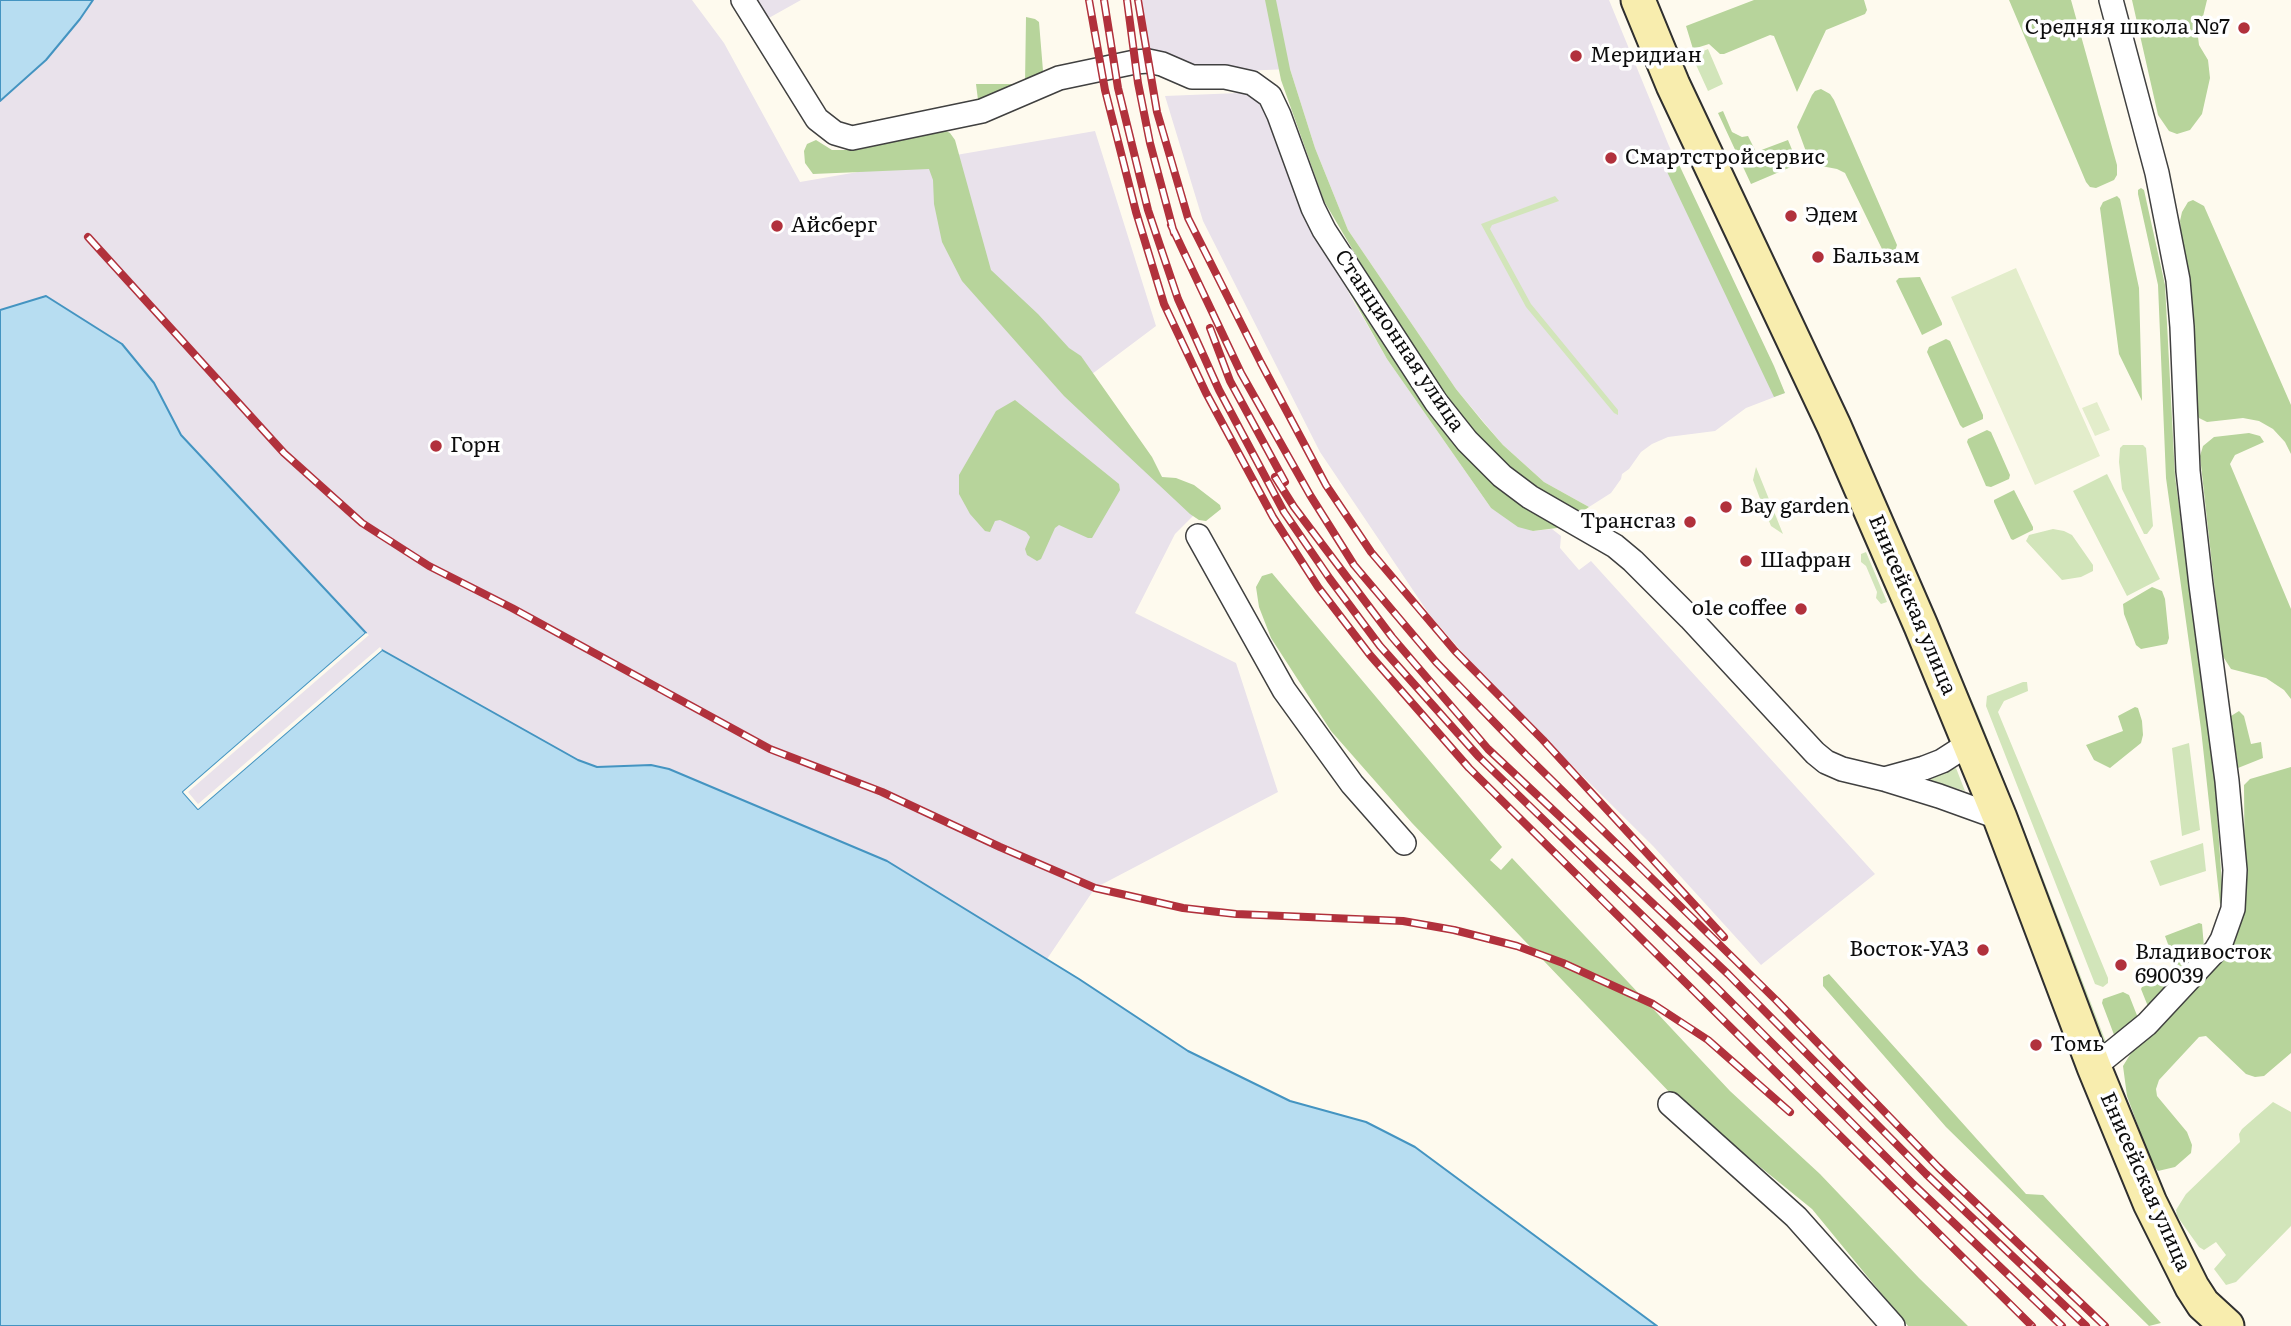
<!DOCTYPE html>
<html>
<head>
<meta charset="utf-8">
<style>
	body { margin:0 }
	canvas { display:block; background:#fefaee }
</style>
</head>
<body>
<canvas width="2291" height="1326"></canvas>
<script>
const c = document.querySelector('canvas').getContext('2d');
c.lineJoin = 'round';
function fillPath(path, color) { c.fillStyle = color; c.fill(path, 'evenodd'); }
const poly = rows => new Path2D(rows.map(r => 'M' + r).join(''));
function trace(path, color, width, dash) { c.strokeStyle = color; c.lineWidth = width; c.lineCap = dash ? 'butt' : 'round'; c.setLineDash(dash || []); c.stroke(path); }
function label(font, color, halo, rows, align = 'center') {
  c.font = font + ' Literata,serif'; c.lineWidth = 7; c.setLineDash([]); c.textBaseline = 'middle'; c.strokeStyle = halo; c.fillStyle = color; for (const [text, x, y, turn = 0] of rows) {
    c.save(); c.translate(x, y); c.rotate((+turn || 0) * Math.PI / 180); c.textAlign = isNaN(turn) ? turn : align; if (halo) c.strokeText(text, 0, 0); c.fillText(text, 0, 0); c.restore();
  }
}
const industrial = poly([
	[93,0,692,0,724,43,800,182,1095,131,1156,326,1088,377,1155,469,1195,514,1175,534,1135,613,1236,663,1278,792,1095,888,1047,959,887,861,651,765,597,767,578,760,382,650,198,809,183,792,245,502,181,435,168,414,46,296,0,310,0,101,46,60,80,19],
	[754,0,801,0,767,19],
	[1134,0,1609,0,1669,146,1785,393,1746,408,1715,431,1668,437,1652,444,1641,452,1629,469,1622,474,1621,479,1611,493,1589,507,1544,482,1503,445,1456,389,1348,230,1315,148,1290,69,1146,75],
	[1263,92,1325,247,1351,297,1387,359,1491,508,1533,531,1552,529,1561,536,1560,548,1579,570,1591,561,1875,874,1761,965,1653,846,1488,682,1429,614,1320,452,1203,221,1165,96]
]);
const green = poly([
	[1708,49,1723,84,1708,91,1692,56],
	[1555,196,1559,201,1492,225,1490,229,1531,304,1618,410,1618,415,1614,413,1526,307,1481,224],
	[2123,445,2143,445,2146,448,2153,526,2147,534,2144,534,2122,489,2119,462,2120,448],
	[1756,467,1783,534,1771,526,1762,504,1753,480],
	[2107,474,2160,579,2127,596,2073,491],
	[2053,529,2064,531,2072,535,2093,565,2093,571,2081,577,2062,580,2026,541,2029,535],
	[1866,552,1887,602,1881,604,1876,598,1877,592,1866,566,1861,562,1861,554],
	[1937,622,1977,712,2036,860,2107,1045,2105,1052],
	[2023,682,2027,682,2028,691,2004,701,1998,712,2108,978,2108,983,2103,987,2095,984,1986,706,1987,696],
	[2189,743,2200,830,2182,836,2172,748],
	[1956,768,1965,791,1929,780,1955,768],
	[2203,843,2206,871,2160,886,2150,861],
	[2273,1102,2291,1112,2291,1226,2236,1282,2226,1285,2214,1269,2226,1255,2216,1242,2204,1250,2199,1247,2177,1216,2176,1210,2186,1194,2240,1142,2239,1134,2242,1129]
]);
const forest = poly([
	[1265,0,1276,0,1290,69,1315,148,1348,230,1456,389,1483,422,1503,445,1544,482,1589,507,1580,513,1540,491,1512,470,1476,435,1444,397,1387,308,1324,201,1281,80],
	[1754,0,1864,0,1867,10,1865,14,1826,30,1797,92,1774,36,1770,35,1724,54,1720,54,1709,44,1693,49,1686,26],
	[2009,0,2071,0,2117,165,2117,175,2114,180,2096,188,2090,187,2086,182],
	[2132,0,2207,0,2198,37,2199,45,2208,60,2210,78,2202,114,2190,130,2177,134,2169,131,2158,115],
	[1026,17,1035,19,1039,22,1044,83,1036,89,978,100,976,84,1025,84],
	[1821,89,1830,94,1834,100,1897,245,1894,254,1885,253,1882,249,1845,173,1837,169,1816,165,1808,157,1797,127,1812,95,1815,91],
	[1723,111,1732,132,1742,137,1748,136,1756,152,1788,140,1798,164,1751,184,1718,113],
	[946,131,950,133,955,140,991,270,1038,314,1069,348,1081,356,1152,457,1162,477,1176,478,1194,485,1220,505,1221,509,1206,521,1199,520,1190,514,1064,396,962,281,942,242,934,204,933,180,929,169,813,174,805,163,804,151,807,144,816,140,832,150,856,150],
	[1674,154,1774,366,1785,393,1774,397,1661,159],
	[2141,188,2144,190,2165,285,2175,476,2215,783,2223,900,2220,904,2201,729,2166,478,2158,285,2138,194,2138,190],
	[2117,196,2120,199,2139,288,2142,401,2119,354,2100,208,2103,202],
	[2193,200,2204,206,2291,405,2291,454,2285,442,2273,429,2259,421,2243,418,2207,422,2199,418,2196,414,2189,276,2182,242,2180,221,2182,212,2188,202],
	[1339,274,1342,275,1430,409,1559,526,1557,528,1533,531,1518,527,1491,508,1387,359],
	[1920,277,1942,323,1942,325,1922,335,1896,281,1899,278],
	[1946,339,1950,341,1983,415,1983,419,1963,428,1960,425,1927,352,1929,347],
	[1015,400,1119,484,1120,490,1092,538,1088,538,1059,525,1055,528,1041,559,1037,561,1027,555,1025,549,1030,537,1026,532,1000,520,995,521,990,532,985,531,970,514,959,494,959,475,996,411],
	[1987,430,1991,432,2010,475,2009,479,1991,487,1986,486,1967,442,1968,439],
	[2249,433,2260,436,2264,442,2235,455,2230,464,2291,609,2291,699,2284,690,2266,678,2231,669,2222,655,2200,456,2203,446,2214,437],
	[2014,490,2033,527,2033,530,2013,540,2011,539,1994,502,1994,500],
	[1272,573,1502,847,1490,860,1501,870,1512,858,1730,1091,1820,1174,1919,1278,1968,1326,1908,1326,1812,1209,1674,1097,1412,823,1331,731,1271,638,1259,607,1256,587,1262,576],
	[2152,587,2162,591,2165,599,2169,638,2167,644,2141,649,2136,645,2124,614,2123,604],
	[2135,707,2138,708,2142,721,2143,735,2141,743,2110,768,2094,760,2086,745,2123,731,2118,716],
	[2239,711,2244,716,2251,744,2261,742,2263,758,2238,768,2231,716],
	[2291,767,2291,1053,2264,1076,2255,1077,2246,1074,2206,1036,2199,1037,2159,1080,2156,1089,2157,1096,2187,1132,2192,1145,2191,1153,2175,1167,2158,1171,2152,1164,2127,1096,2123,1066,2131,1053,2190,993,2228,948,2245,907,2244,785,2250,779],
	[2199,923,2202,924,2204,947,2179,974,2165,936],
	[1829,974,2026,1194,2043,1195,2161,1323,2149,1326,1946,1127,1823,986,1823,977],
	[2169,978,2172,983,2149,1009,2141,989,2142,987],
	[2123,992,2129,995,2138,1018,2116,1040,2102,1003,2103,999]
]);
const pitch = poly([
	[2016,268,2100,456,2035,485,1951,297],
	[2097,402,2110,430,2095,436,2082,408]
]);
const water = poly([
	[0,0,93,0,80,19,46,60,0,101,0,0],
	[46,296,122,344,154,383,181,435,366,633,183,792,198,809,382,650,578,760,597,767,651,765,669,769,887,861,1079,979,1188,1051,1290,1101,1366,1122,1415,1147,1657,1326,0,1326,0,310,46,296]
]);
const pier = poly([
	[366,633,369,635,188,792,198,804,380,647,382,650,198,809,183,792]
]);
const minor = poly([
	[743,0,817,119,835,133,852,138,982,111,1059,78,1135,62,1148,61,1162,64,1192,77,1225,77,1252,83,1270,96,1279,115,1313,208,1324,230,1436,402,1467,441,1502,476,1530,497,1615,546,1633,561,1690,618,1815,753,1826,762,1842,769,1884,779,1939,796,2000,818],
	[1198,536,1284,690,1352,784,1404,843],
	[1884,779,1924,768,1942,761,1970,743],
	[2094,1067,2147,1024,2216,950,2222,940,2233,909,2235,870,2227,781,2201,585,2188,471,2182,327,2178,280,2157,173,2111,0],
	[1670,1104,1796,1217,1893,1326]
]);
const secondary = poly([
	[1638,0,1673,85,1834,426,1921,626,2000,818,2094,1067,2150,1203,2192,1287,2203,1304,2227,1326]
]);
const rail = poly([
	[1089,0,1105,90,1136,212,1164,304,1206,393,1273,517,1318,587,1370,655,1469,768,2032,1326],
	[1104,0,1118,88,1148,210,1178,299,1219,390,1284,512,1330,579,1380,646,1479,757,1716,987,1913,1184,2062,1326],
	[1127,0,1138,83,1150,143,1174,233],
	[1138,0,1157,112,1188,218,1261,363,1326,485,1371,552,1455,651,1543,740,1724,937],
	[1171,225,1241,373,1310,495,1354,565,1436,662,1526,755,1777,1001,1938,1167,2105,1326],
	[88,237,284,453,362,523,429,566,512,608,770,749,882,792,1000,847,1095,888,1183,908,1236,914,1403,921,1454,930,1517,946,1563,963,1653,1004,1708,1040,1790,1112],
	[1210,328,1230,381,1285,482],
	[1275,477,1294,507,1392,637,1488,749,1728,974,1926,1174,2086,1326]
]);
const markers = [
	[2244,28,7,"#b1313c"],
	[1576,56,7,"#b1313c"],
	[1611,158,7,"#b1313c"],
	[1791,216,7,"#b1313c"],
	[777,226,7,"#b1313c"],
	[1818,257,7,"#b1313c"],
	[436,446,7,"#b1313c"],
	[1726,507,7,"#b1313c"],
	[1690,522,7,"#b1313c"],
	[1746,561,7,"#b1313c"],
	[1801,609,7,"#b1313c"],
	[1983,950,7,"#b1313c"],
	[2121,965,7,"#b1313c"],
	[2036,1045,7,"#b1313c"]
];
const poiNames = [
	["Средняя школа №7",2230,28,"right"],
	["Меридиан",1590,56],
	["Смартстройсервис",1625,158],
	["Эдем",1805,216],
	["Айсберг",791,226],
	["Бальзам",1832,257],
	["Горн",450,446],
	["Bay garden",1740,507],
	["Трансгаз",1676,522,"right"],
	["Шафран",1760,561],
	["o1e coffee",1787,609,"right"],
	["Восток-УАЗ",1969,950,"right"],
	["Владивосток",2135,953],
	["690039",2135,977],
	["Томь",2050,1045]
];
const streetNames = [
	["Станционная улица",1399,341,56],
	["Енисейская улица",1912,605,67],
	["Енисейская улица",2145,1182,66]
];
fillPath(industrial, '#e9e2eb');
fillPath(green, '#d2e5ba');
fillPath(forest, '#b7d49b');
fillPath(pitch, '#e3edcb');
fillPath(water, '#b7ddf1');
trace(water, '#4494c1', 2);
fillPath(pier, '#fefaee');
trace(minor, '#404040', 26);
trace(secondary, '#2f2f2f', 37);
trace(minor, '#fff', 23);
trace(secondary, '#f8edae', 33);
trace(rail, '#b1313c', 8);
trace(rail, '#fff', 5, [16]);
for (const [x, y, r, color] of markers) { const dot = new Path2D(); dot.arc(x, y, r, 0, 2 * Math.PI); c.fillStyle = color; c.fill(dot); trace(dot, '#fff', 2.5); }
label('21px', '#0d0d0d', '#fff', poiNames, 'left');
label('21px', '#0d0d0d', '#fff', streetNames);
</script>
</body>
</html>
